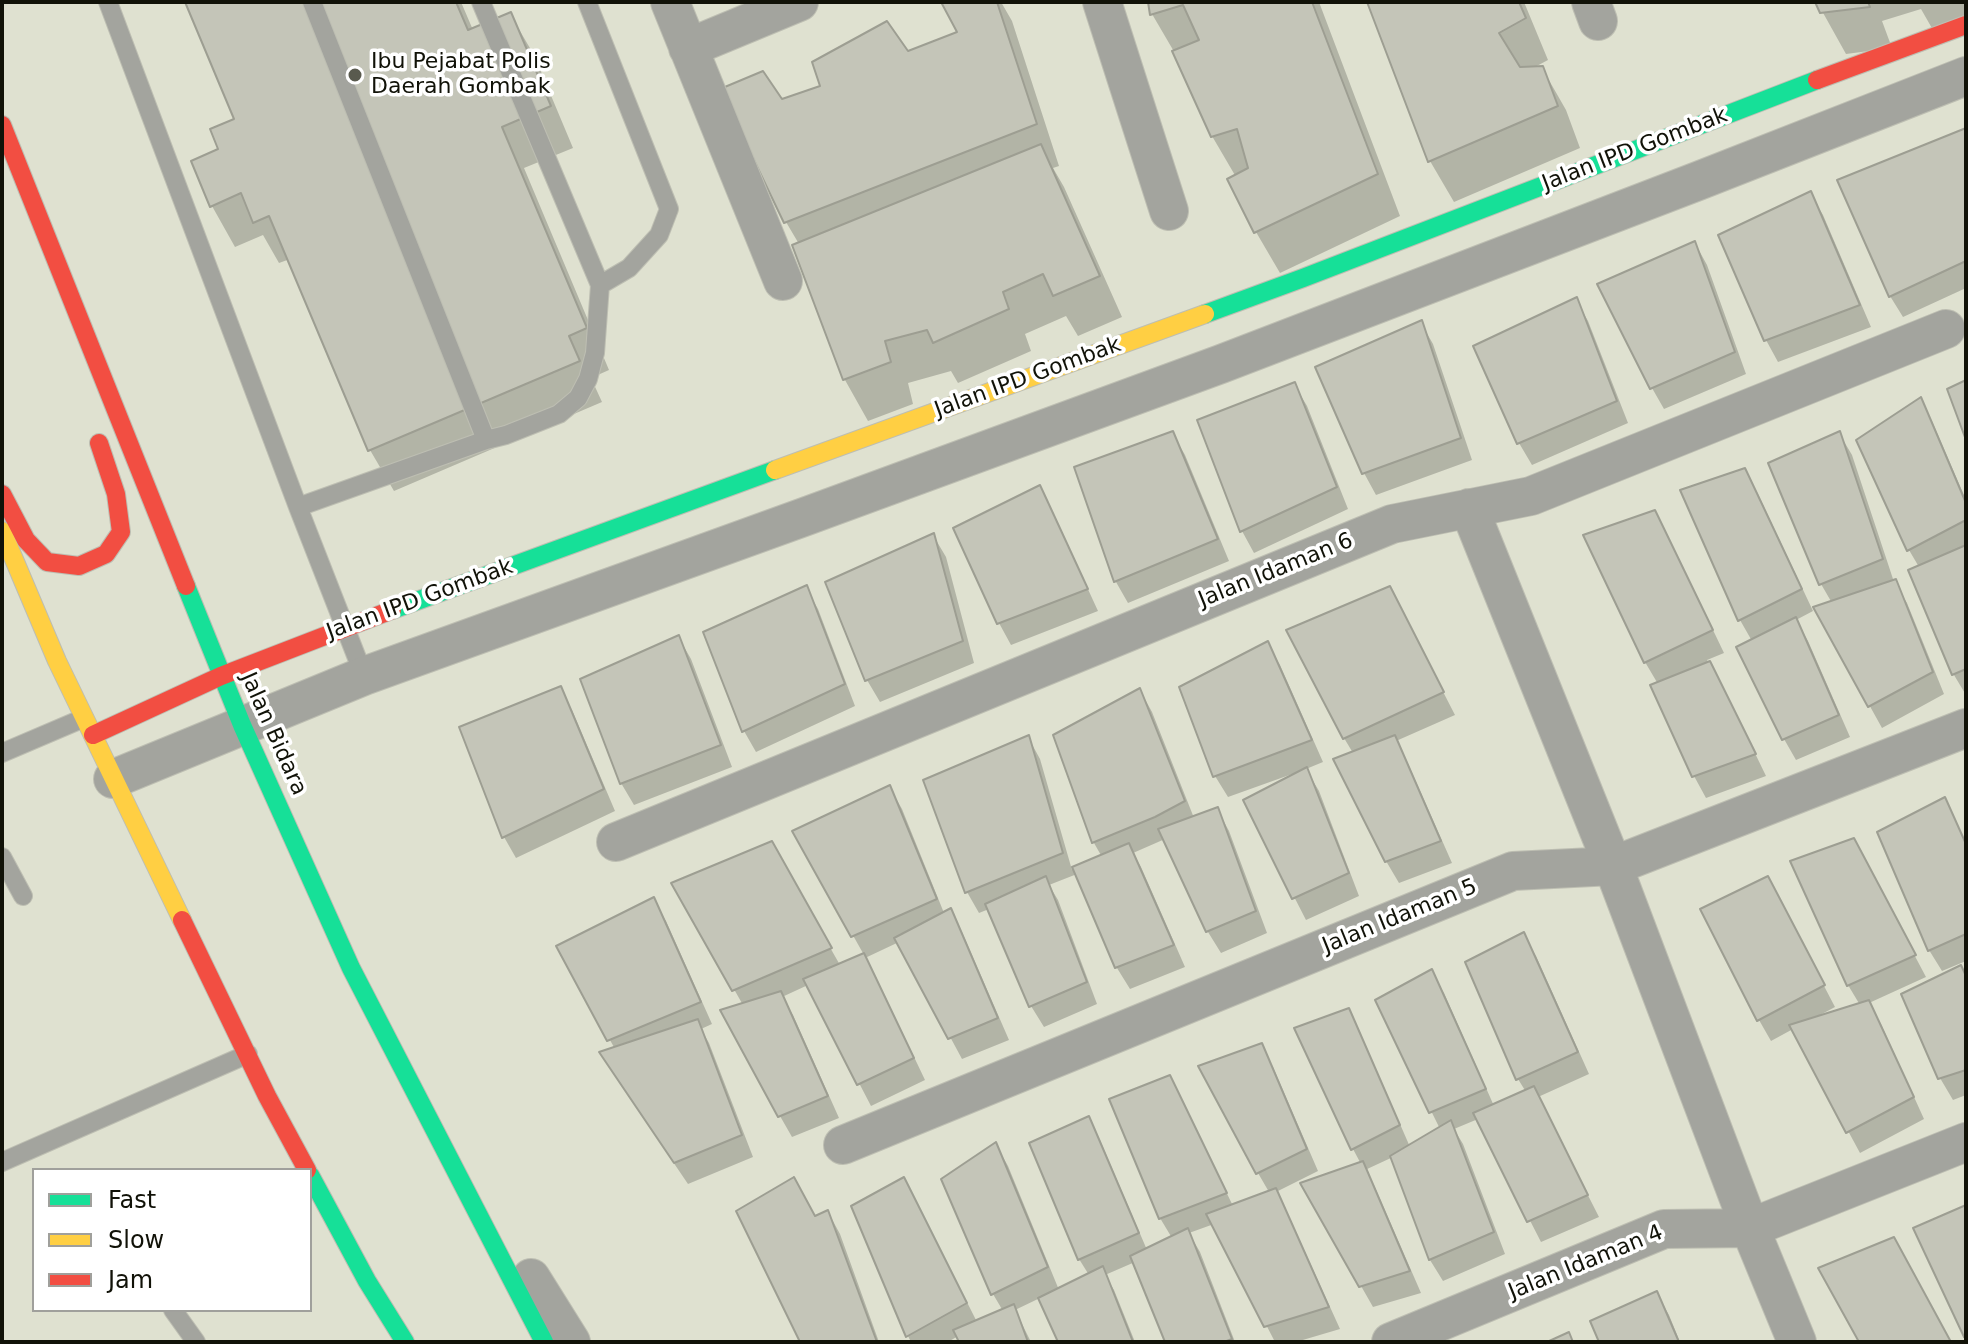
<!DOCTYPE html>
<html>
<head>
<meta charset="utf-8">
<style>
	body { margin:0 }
	#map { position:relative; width:1968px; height:1344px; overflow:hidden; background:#dfe1d0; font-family:"DejaVu Sans",sans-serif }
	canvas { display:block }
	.frame { position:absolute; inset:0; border:4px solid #111208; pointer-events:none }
	.legend { position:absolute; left:32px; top:1168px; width:280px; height:144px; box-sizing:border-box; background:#fff; border:2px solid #a0a09c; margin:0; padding:10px 14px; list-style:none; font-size:24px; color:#111208 }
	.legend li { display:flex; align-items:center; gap:16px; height:40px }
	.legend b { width:40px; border:2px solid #a0a09c }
</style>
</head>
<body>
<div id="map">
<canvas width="1968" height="1344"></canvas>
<div class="frame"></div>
<ul class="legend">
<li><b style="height:10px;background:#16e098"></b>Fast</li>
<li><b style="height:10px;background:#ffcf43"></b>Slow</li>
<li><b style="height:10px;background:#f24e42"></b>Jam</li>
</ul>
</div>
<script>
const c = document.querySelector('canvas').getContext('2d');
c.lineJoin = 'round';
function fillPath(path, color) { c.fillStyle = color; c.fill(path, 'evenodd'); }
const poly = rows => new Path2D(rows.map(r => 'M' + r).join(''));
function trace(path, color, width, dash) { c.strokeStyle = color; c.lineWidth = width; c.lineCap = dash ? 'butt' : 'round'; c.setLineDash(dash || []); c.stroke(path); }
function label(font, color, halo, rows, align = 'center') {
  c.font = font + ' "DejaVu Sans",sans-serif'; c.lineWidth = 7; c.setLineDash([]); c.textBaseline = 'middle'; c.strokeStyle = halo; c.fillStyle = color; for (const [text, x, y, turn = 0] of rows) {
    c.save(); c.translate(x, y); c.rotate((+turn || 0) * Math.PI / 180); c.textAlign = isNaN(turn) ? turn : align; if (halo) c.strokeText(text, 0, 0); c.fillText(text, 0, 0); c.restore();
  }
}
const shadow = poly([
	[188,2,461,2,473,30,510,14,534,55,573,148,524,168,609,370,591,378,602,402,394,491,370,450,290,259,279,263,263,235,235,247,212,206,221,150,237,120],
	[944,2,1001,2,1012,21,1059,166,1053,168,1064,187,1122,317,1078,336,1066,316,1025,334,1031,351,958,383,951,371,908,383,913,404,868,421,845,380,794,246,799,244,786,222,781,101,960,33],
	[1150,2,1319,2,1400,216,1280,273,1256,232,1236,177,1212,136,1176,55,1152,14],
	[1369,2,1524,2,1548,60,1533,68,1542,68,1566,110,1580,148,1454,202,1430,161],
	[1817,2,1966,2,1966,16,1933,30,1921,9,1882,21,1892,48,1846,54],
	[1966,130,1966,288,1903,317,1890,296],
	[1810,194,1823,215,1871,327,1778,362,1766,340],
	[1695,243,1707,265,1746,374,1664,409,1652,388],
	[1576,300,1588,321,1628,423,1532,465,1519,443,1476,347],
	[1421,323,1433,344,1472,460,1376,495,1364,473],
	[1294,384,1307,406,1348,509,1254,553,1242,531,1199,421],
	[1920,400,1932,421,1966,500,1966,695,1954,675,1910,571,1919,567,1909,550,1859,441],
	[1172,433,1185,455,1229,561,1128,603,1116,582,1077,468],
	[1839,433,1852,455,1894,582,1907,603,1944,694,1882,728,1816,609,1832,603,1821,584,1770,464],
	[1744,470,1757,492,1813,611,1796,620,1808,641,1850,737,1796,760,1784,739,1752,641,1740,620],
	[1039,487,1051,509,1098,611,1011,645,999,623],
	[1655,512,1667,534,1724,653,1707,660,1722,685,1766,776,1706,798,1694,776,1652,686,1658,684,1645,662],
	[933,535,946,557,974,663,880,702,867,680,828,583],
	[806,588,818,609,855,706,756,752,744,731],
	[1401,610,1455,715,1396,741,1406,759,1452,863,1399,883,1386,861,1353,753,1344,738],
	[679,638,691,659,732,767,634,805,621,783],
	[1267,643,1280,665,1323,762,1306,769,1319,791,1359,896,1306,920,1245,801,1296,775,1295,773,1228,797,1215,776],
	[560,688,572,710,615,811,516,858,504,837],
	[1140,690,1152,712,1194,818,1217,809,1229,831,1267,933,1221,953,1208,932,1165,839,1133,853,1141,867,1185,967,1130,989,1117,968,1077,874,1049,885,1058,900,1097,1004,1044,1027,1031,1006,989,909,979,913,967,892,1028,737,1040,759,1072,870,1102,857,1094,843,1056,736],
	[890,788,902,809,944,913,950,910,962,932,1009,1040,962,1059,899,942,865,958,876,977,925,1080,871,1106,808,985,782,997,793,1015,839,1118,792,1137,780,1116,743,1005,674,884,771,844,840,965,864,955,795,832],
	[1944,800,1966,843,1966,961,1942,971,1929,950],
	[1865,862,1926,977,1869,1003,1881,1024,1924,1119,1860,1153,1793,1029,1771,1041,1759,1020,1779,900,1835,1007,1820,1015,1821,1017,1860,1005,1848,985],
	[653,900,666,921,712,1024,701,1029,709,1043,753,1157,688,1184,614,1075,602,1054,615,1049,558,947],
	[1523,935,1536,956,1589,1074,1538,1097,1599,1217,1541,1242,1478,1119,1454,1129,1463,1144,1505,1254,1443,1281,1430,1260,1393,1157,1365,1170,1374,1185,1421,1293,1373,1307,1303,1184,1361,1164,1353,1149,1348,1011,1360,1032,1410,1147,1440,1129,1377,1001,1431,972,1444,993,1494,1106,1526,1092,1518,1079],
	[1966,977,1966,1095,1953,1100,1940,1078,1903,995],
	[1261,1045,1273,1067,1318,1171,1276,1192,1287,1212,1340,1329,1296,1342,1275,1342,1214,1224,1189,1233,1200,1252,1235,1342,1167,1342,1135,1262,1105,1275,1114,1290,1135,1342,1061,1342,1040,1298,1015,1310,1031,1342,962,1342,958,1336,948,1342,911,1342,908,1336,916,1201,977,1322,1003,1311,993,1294,996,1145,1008,1166,1059,1290,1089,1275,1079,1259,1088,1118,1100,1140,1147,1250,1172,1238,1160,1218,1181,1099,1233,1206,1269,1192,1258,1173],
	[828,1212,840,1234,879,1342,803,1342,815,1218],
	[1657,1294,1669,1315,1680,1342,1601,1342]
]);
const building = poly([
	[185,2,456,2,468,30,511,12,551,106,502,127,587,328,569,336,580,361,368,451,269,216,253,223,241,193,210,207,191,161,218,149,210,129,234,119,185,2],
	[941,2,997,2,1037,124,784,223,720,89,763,71,782,99,820,86,812,62,887,21,908,51,957,32,941,2],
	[1148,2,1312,2,1378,174,1254,233,1227,179,1248,168,1237,129,1211,137,1172,51,1199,40,1183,5,1150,15,1148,2],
	[1367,2,1519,2,1526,18,1499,33,1520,67,1543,66,1558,106,1428,162,1367,2],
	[1815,2,1868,2,1870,7,1820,13,1815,2],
	[1966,128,1966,261,1889,297,1837,180,1966,128],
	[1041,144,1100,276,1053,296,1043,274,1003,292,1009,309,933,343,927,330,885,341,891,362,843,380,792,245,1041,144],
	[1811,191,1860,305,1764,341,1718,235,1811,191],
	[1695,241,1735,352,1650,389,1597,284,1695,241],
	[1577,297,1617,401,1517,444,1473,346,1577,297],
	[1422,320,1461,438,1362,474,1315,367,1422,320],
	[1966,380,1966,440,1947,389,1966,380],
	[1295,382,1337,487,1240,532,1197,420,1295,382],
	[1921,397,1966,503,1966,520,1907,551,1856,440,1921,397],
	[1173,431,1218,539,1114,582,1074,467,1173,431],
	[1840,431,1883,559,1819,585,1768,463,1840,431],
	[1745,468,1802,589,1738,621,1680,490,1745,468],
	[1040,485,1088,589,997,624,953,528,1040,485],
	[1655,510,1713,630,1644,663,1583,535,1655,510],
	[934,533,963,641,865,681,825,582,934,533],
	[1966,545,1966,669,1952,675,1908,570,1966,545],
	[1896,579,1933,672,1868,707,1813,607,1896,579],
	[807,585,845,684,742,732,703,632,807,585],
	[1390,586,1444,692,1343,739,1286,630,1390,586],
	[1796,617,1839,715,1782,740,1736,647,1796,617],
	[679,635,721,745,620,784,580,679,679,635],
	[1268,641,1312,740,1213,777,1179,687,1268,641],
	[1710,661,1756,754,1692,777,1650,685,1710,661],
	[561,686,604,789,502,838,459,727,561,686],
	[1140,688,1185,801,1155,817,1092,843,1053,735,1140,688],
	[1029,735,1063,853,965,893,923,780,1029,735],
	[1395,735,1441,841,1385,862,1333,759,1395,735],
	[1307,767,1349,873,1292,899,1243,800,1307,767],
	[890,785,937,899,851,937,792,831,890,785],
	[1945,797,1966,844,1966,934,1928,951,1877,832,1945,797],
	[1218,807,1256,911,1206,932,1158,829,1218,807],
	[1854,838,1916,955,1847,986,1790,861,1854,838],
	[772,841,832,948,732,991,671,883,772,841],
	[1129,843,1174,945,1115,968,1072,867,1129,843],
	[1046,876,1087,982,1029,1007,985,904,1046,876],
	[1768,876,1825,985,1757,1021,1700,909,1768,876],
	[654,897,701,1002,607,1041,556,946,654,897],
	[951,908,998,1018,948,1039,894,938,951,908],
	[1524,932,1578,1052,1516,1080,1465,962,1524,932],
	[864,953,914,1058,857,1085,803,979,864,953],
	[1961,965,1966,976,1966,1070,1938,1079,1901,994,1961,965],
	[1432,969,1486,1089,1429,1113,1375,1000,1432,969],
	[781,991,828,1096,778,1117,720,1010,781,991],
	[1869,1000,1914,1097,1846,1133,1789,1025,1869,1000],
	[1349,1008,1400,1125,1351,1150,1294,1028,1349,1008],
	[698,1019,742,1135,674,1163,599,1052,698,1019],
	[1262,1043,1307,1149,1256,1174,1198,1066,1262,1043],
	[1170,1075,1227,1193,1159,1219,1109,1099,1170,1075],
	[1534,1086,1588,1195,1527,1222,1473,1113,1534,1086],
	[1089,1116,1139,1233,1078,1260,1029,1143,1089,1116],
	[1451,1120,1494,1232,1429,1260,1390,1156,1451,1120],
	[996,1142,1048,1267,991,1295,941,1179,996,1142],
	[1363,1161,1410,1271,1359,1287,1300,1183,1363,1161],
	[794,1177,815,1216,828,1210,877,1342,800,1342,736,1211,794,1177],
	[904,1177,967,1303,906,1337,851,1206,904,1177],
	[1276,1188,1329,1307,1264,1327,1206,1214,1276,1188],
	[1966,1205,1966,1336,1964,1337,1913,1228,1966,1205],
	[1188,1228,1232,1339,1224,1342,1165,1342,1130,1256,1188,1228],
	[1894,1237,1951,1342,1859,1342,1818,1268,1894,1237],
	[1103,1266,1133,1342,1058,1342,1038,1298,1103,1266],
	[1657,1291,1679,1342,1599,1342,1590,1321,1657,1291],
	[1014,1304,1028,1342,959,1342,953,1330,1014,1304],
	[1569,1332,1573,1342,1547,1342,1569,1332]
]);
const lane = poly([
	[108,2,298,507,364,676],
	[312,2,486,440],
	[587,2,669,209,659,235,629,268,600,285],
	[298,507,486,440,506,435,559,414,578,398,588,379,595,353,600,285,481,2],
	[2,753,84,718],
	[2,857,23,896],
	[2,1162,248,1054],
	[173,1310,196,1342]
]);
const street = poly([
	[670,2,783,281],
	[1102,2,1169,211],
	[1591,2,1598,21],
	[688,48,799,2],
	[1469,508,1613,866,1750,1228,1797,1342],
	[113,779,364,676,804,517,1221,364,1698,181,1966,76],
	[616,842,1392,524,1531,496,1946,329],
	[843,1145,1513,871,1613,866,1966,728],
	[531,1278,571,1342],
	[1391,1342,1664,1229,1750,1228,1966,1142]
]);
const fast = poly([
	[1205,314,1303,278,1817,80],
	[186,586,242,725,351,968,544,1342],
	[392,610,775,470],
	[310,1175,367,1281,405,1342]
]);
const slow = poly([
	[775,470,1205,314],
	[2,531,57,661,182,920]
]);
const jam = poly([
	[1817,80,1966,25],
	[2,125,186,586],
	[2,494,26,540,47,562,79,566,106,554,121,532,116,494,99,443],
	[93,735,221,676,392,610],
	[182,920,267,1096,307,1170]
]);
const markers = [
	[355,75,8,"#595a4e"]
];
const poiNames = [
	["Ibu Pejabat Polis",371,62],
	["Daerah Gombak",371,87]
];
const streetNames = [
	["Jalan IPD Gombak",1635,150,-21],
	["Jalan IPD Gombak",1028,378,-20],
	["Jalan Idaman 6",1276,571,-22],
	["Jalan IPD Gombak",420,600,-20],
	["Jalan Bidara",273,734,66],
	["Jalan Idaman 5",1400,917,-22],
	["Jalan Idaman 4",1586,1263,-22]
];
fillPath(shadow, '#0003');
fillPath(building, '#c4c5b8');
trace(building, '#9d9e92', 2);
trace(lane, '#bdbeb2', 20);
trace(street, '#bdbeb2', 40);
trace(fast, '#bdbeb2', 20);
trace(slow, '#bdbeb2', 20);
trace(jam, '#bdbeb2', 20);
trace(lane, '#a3a49e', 18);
trace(street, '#a3a49e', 38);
trace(fast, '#16e098', 18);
trace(slow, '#ffcf43', 18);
trace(jam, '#f24e42', 18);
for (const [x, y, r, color] of markers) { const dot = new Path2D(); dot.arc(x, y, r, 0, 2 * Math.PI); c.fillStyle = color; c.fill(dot); trace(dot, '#fff', 3); }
label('22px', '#111208', '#fff', poiNames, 'left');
label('22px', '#111208', '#fff', streetNames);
</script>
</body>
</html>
